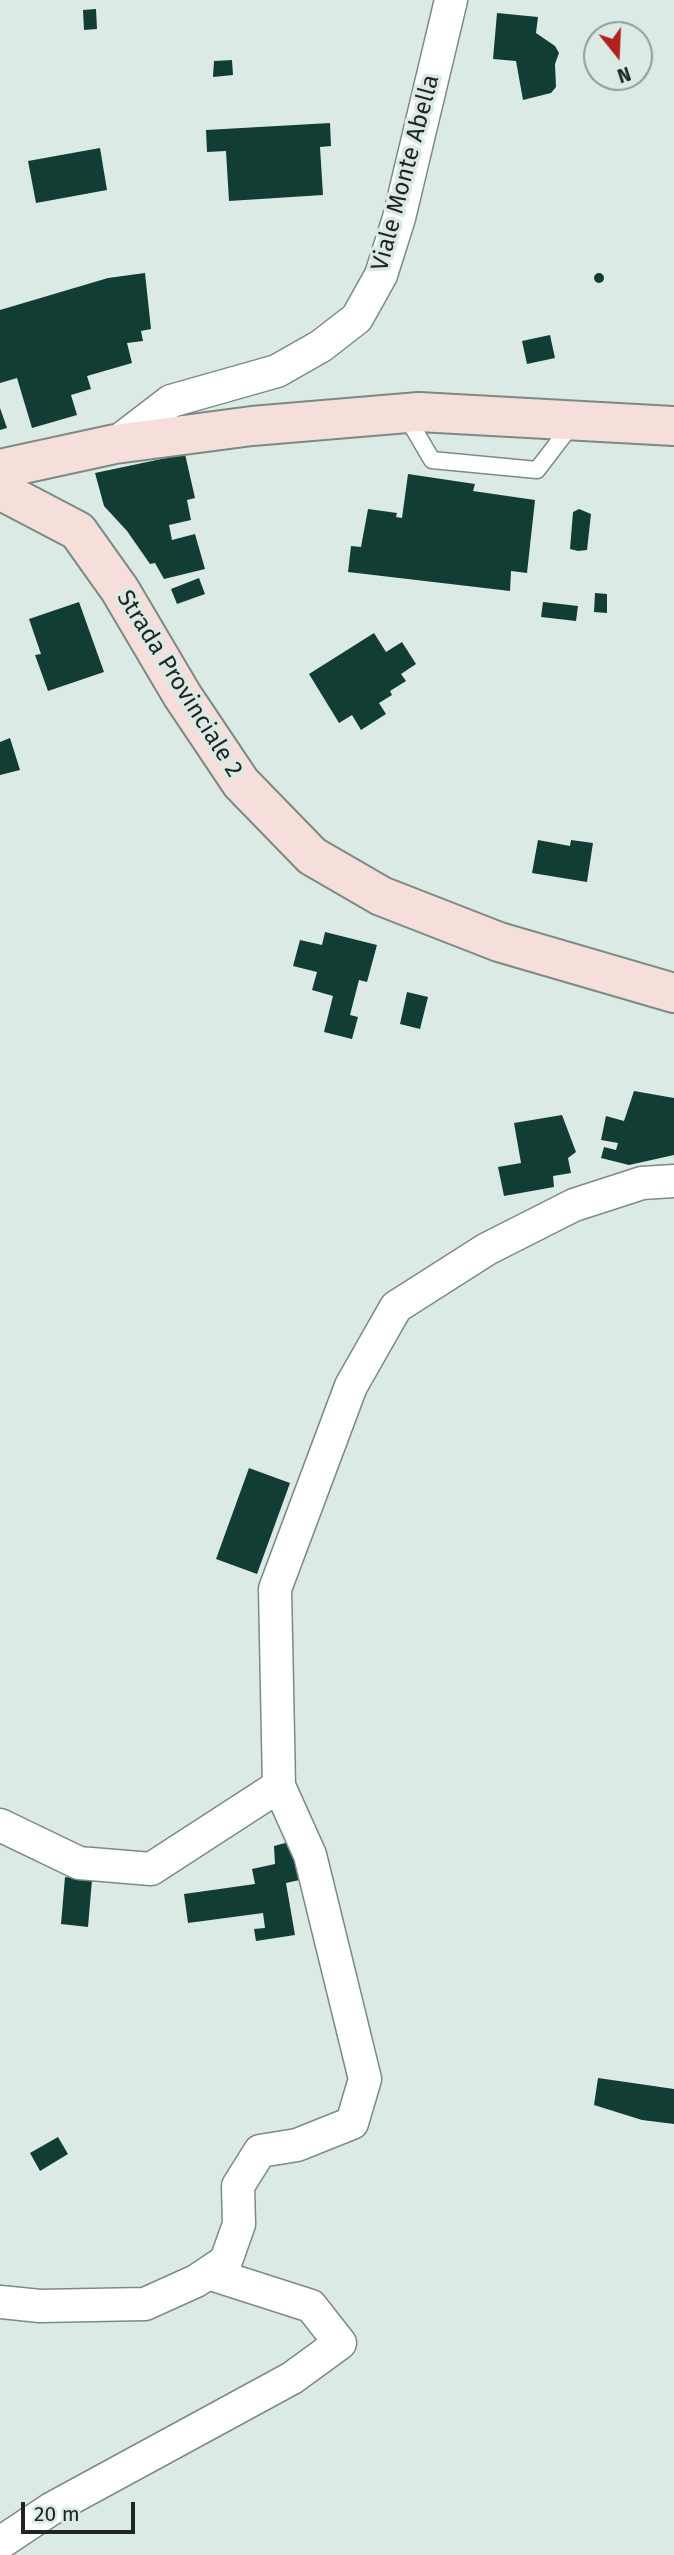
<!DOCTYPE html>
<html>
<head>
<meta charset="utf-8">
<style>
	body { margin:0 }
	#map { position:relative; width:674px; height:2555px; overflow:hidden; background:#dceae6; font-family:"Fira Sans",sans-serif }
	canvas { display:block }
	.north { position:absolute; left:583px; top:21px; width:70px; height:70px; box-sizing:border-box; background:#dceae6; border:2px solid #919b98; border-radius:50%; rotate:162deg; font-size:19px; font-weight:700; line-height:28px; text-align:center; color:#202524 }
	.north::after { content:''; display:block; margin:auto; width:24px; height:32px; background:#b1201d; clip-path:polygon(50% 0,100% 100%,50% 72%,0 100%) }
	.scale { position:absolute; left:21px; top:2502px; width:114px; height:32px; box-sizing:border-box; border:4px solid #202524; border-top:0; padding-left:9px; font-size:21px; line-height:24px; white-space:nowrap; color:#202524; -webkit-text-stroke:5px #dceae6; paint-order:stroke }
</style>
</head>
<body>
<div id="map">
<canvas width="674" height="2555"></canvas>
<div class="north">N</div>
<div class="scale">20 m</div>
</div>
<script>
const c = document.querySelector('canvas').getContext('2d');
c.lineJoin = 'round';
function fillPath(path, color) { c.fillStyle = color; c.fill(path, 'evenodd'); }
const poly = rows => new Path2D(rows.map(r => 'M' + r).join(''));
function trace(path, color, width, dash) { c.strokeStyle = color; c.lineWidth = width; c.lineCap = dash ? 'butt' : 'round'; c.setLineDash(dash || []); c.stroke(path); }
function label(font, color, halo, rows, align = 'center') {
  c.font = font + ' "Fira Sans",sans-serif'; c.lineWidth = 7; c.setLineDash([]); c.textBaseline = 'middle'; c.strokeStyle = halo; c.fillStyle = color; for (const [text, x, y, turn = 0] of rows) {
    c.save(); c.translate(x, y); c.rotate((+turn || 0) * Math.PI / 180); c.textAlign = isNaN(turn) ? turn : align; if (halo) c.strokeText(text, 0, 0); c.fillText(text, 0, 0); c.restore();
  }
}
const building = poly([
	[96,9,97,29,84,30,83,10],
	[497,13,538,17,536,33,555,46,559,53,555,64,556,87,551,93,523,100,516,61,493,59],
	[232,60,233,75,213,77,214,61],
	[330,123,331,146,320,147,323,195,229,201,226,151,207,152,206,130],
	[100,148,107,190,36,203,28,161],
	'594 278a5 5 0 1 1 10 0a5 5 0 1 1-10 0Z',
	[145,273,151,329,141,331,143,341,127,343,132,363,87,376,91,389,71,395,77,415,32,428,17,378,0,383,0,310,108,278],
	[550,335,555,358,527,364,522,341],
	[0,408,7,428,0,430],
	[185,454,195,498,187,500,191,520,169,525,172,540,195,534,205,569,164,579,155,563,150,564,127,531,104,506,95,473],
	[408,474,475,484,473,491,535,500,527,573,511,571,510,591,348,572,351,546,361,547,368,509,397,513,396,517,402,518],
	[579,509,591,514,587,550,578,551,570,549,573,512],
	[199,578,205,594,177,604,171,589],
	[595,593,607,594,607,613,594,612],
	[79,602,104,672,48,691,35,655,41,654,29,619],
	[543,602,578,606,576,621,541,617],
	[374,633,386,652,402,642,416,664,401,674,406,681,390,691,392,695,379,703,386,714,361,730,352,715,339,723,309,674],
	[10,738,20,770,0,775,0,742],
	[538,840,570,846,571,840,593,843,587,882,532,873],
	[325,932,377,945,367,982,359,980,350,1015,358,1017,352,1039,324,1032,333,996,312,990,317,972,293,966,300,940,322,945],
	[407,992,428,997,420,1029,400,1024],
	[634,1091,674,1098,674,1155,629,1165,601,1158,604,1147,616,1150,618,1143,601,1140,606,1116,624,1121],
	[562,1115,576,1152,568,1158,571,1173,553,1176,554,1187,504,1196,498,1167,521,1163,514,1123],
	[249,1468,290,1483,257,1574,216,1559],
	[289,1842,304,1879,286,1883,295,1935,256,1941,254,1929,265,1928,263,1913,188,1923,184,1894,255,1884,252,1869,275,1864,274,1846],
	[65,1877,92,1880,88,1927,61,1924],
	[598,2078,674,2089,674,2124,642,2120,594,2105],
	[58,2137,68,2154,40,2171,30,2153]
]);
const lane = poly([
	[405,414,432,460,537,470,573,423]
]);
const street = poly([
	[115,444,171,401,277,371,321,346,357,318,381,275,399,218,451,0],
	[0,1825,79,1863,151,1869,279,1786],
	[0,2302,40,2306,145,2304,196,2281,226,2261,239,2224,238,2186,260,2151,297,2145,352,2123,365,2079,310,1855,279,1786,275,1589,351,1386,396,1307,487,1249,574,1205,642,1183,674,1181],
	[0,2543,51,2509,292,2378,340,2343,311,2306,208,2273]
]);
const secondary = poly([
	[0,469,115,444,252,426,419,412,674,426],
	[0,490,78,531,120,590,182,695,241,783,312,856,381,896,499,942,674,993]
]);
const streetNames = [
	["Viale Monte Abella",406,173,-75],
	["Strada Provinciale 2",179,684,58]
];
fillPath(building, '#123d35');
trace(lane, '#7c8a86', 19);
trace(street, '#7c8a86', 35);
trace(secondary, '#7c8a86', 42);
trace(lane, '#fff', 16);
trace(street, '#fff', 32);
trace(secondary, '#f6dedb', 38);
label('24px', '#202524', '#dceae6', streetNames);
</script>
</body>
</html>
